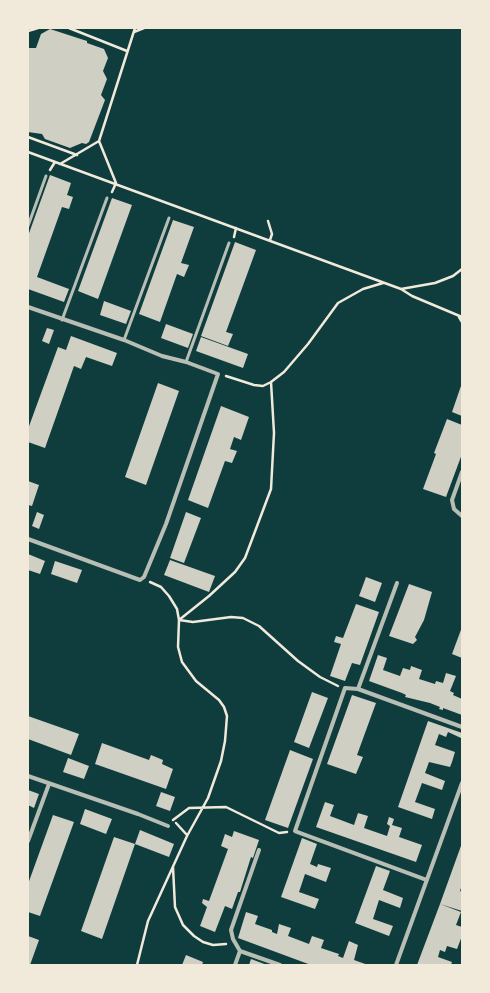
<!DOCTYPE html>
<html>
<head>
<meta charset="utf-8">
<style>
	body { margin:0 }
	#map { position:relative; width:490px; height:993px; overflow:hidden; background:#0f3d3e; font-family:"Fira Sans Condensed",sans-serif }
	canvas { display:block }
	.frame { position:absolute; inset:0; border:29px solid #f1e9da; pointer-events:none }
</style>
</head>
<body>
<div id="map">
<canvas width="490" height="993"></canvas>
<div class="frame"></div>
</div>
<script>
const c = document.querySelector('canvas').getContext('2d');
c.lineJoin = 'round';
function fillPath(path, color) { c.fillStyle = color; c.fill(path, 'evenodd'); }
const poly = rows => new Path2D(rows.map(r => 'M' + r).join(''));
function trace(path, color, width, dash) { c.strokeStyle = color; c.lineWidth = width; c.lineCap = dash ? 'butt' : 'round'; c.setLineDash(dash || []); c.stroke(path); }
const building = poly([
	[50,29,87,41,87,43,104,49,108,58,103,71,107,79,101,95,105,100,89,142,86,144,82,143,70,148,45,139,42,134,28,132,28,48,36,48,41,34],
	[50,175,71,183,67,195,73,197,69,209,62,207,37,277,69,289,64,302,28,289,28,236],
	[112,198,132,205,98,299,78,291],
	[173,220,194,227,181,263,189,265,184,277,177,274,160,322,139,314],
	[235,242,256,250,226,332,233,334,228,346,201,336],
	[104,301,131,311,126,324,100,315],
	[166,324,193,334,188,348,161,338],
	[47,328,54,330,49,344,42,341],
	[71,336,117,353,112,366,86,357,81,369,74,366,45,448,28,442,28,429,58,347,66,350],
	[201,337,248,354,243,368,196,351],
	[158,383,179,391,146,485,125,477],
	[462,383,462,416,452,412],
	[221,406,249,417,241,440,234,437,230,449,237,451,232,463,225,461,208,508,188,500],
	[447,419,462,425,462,454,446,497,423,489,436,454,434,453],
	[28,481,39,485,32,506,28,505],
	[37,512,44,515,39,529,32,526],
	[186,512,201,518,184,563,170,558],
	[28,554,45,561,40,574,28,570],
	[170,560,215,576,209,592,164,575],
	[55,561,82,570,77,583,51,574],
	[366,577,382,583,375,602,359,596],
	[409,584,432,592,424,620,415,637,417,640,413,644,389,636],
	[356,604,379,612,360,665,352,663,345,681,330,676,341,644,334,642,336,636,343,638],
	[462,627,462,658,452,654],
	[378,655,387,658,383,670,400,676,403,668,410,670,411,666,422,670,419,679,435,684,436,681,443,683,446,673,456,676,450,691,454,693,453,695,462,699,462,715,443,708,443,710,439,709,440,707,430,703,405,697,406,695,402,693,369,681],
	[312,692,328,698,309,748,294,742],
	[352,695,376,703,357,755,363,757,356,774,327,764],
	[28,716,79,734,71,755,28,739],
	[428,721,462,733,461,738,448,732,446,737,439,734,435,745,455,752,452,762,450,767,429,762,425,773,445,781,442,790,422,783,415,802,435,809,432,819,398,807],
	[102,743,149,760,151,755,163,760,162,764,173,769,166,789,95,764],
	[290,750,313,759,288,828,265,820],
	[68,758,89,766,84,779,63,772],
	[28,790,39,794,34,808,28,805],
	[161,792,175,797,170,811,156,806],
	[325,802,334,805,330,816,354,825,358,813,368,816,364,828,387,836,390,826,387,824,389,817,394,819,392,825,402,828,399,837,422,845,416,862,316,827],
	[85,809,112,819,106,834,80,824],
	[53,815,74,822,40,916,28,912,28,884],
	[140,830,174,844,169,857,135,844],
	[234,831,259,840,253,858,251,857,240,892,238,892,232,909,225,906,215,932,200,926,207,907,202,903,203,899,209,901,228,849,221,846,225,834,232,837],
	[114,837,135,844,102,939,81,931],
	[302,838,317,844,310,864,317,867,318,864,331,868,326,882,305,874,299,892,319,899,315,909,281,897],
	[462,843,462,885,460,891,462,892,462,911,440,904],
	[376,866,390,871,383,890,403,898,400,908,379,900,373,919,393,926,389,936,355,923],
	[440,904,461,912,456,925,462,927,462,936,457,949,447,946,445,952,440,950,438,957,452,962,451,965,417,965],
	[246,912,258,916,255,924,272,930,272,932,277,934,279,924,291,928,288,936,309,944,312,936,324,940,321,948,339,954,338,956,343,958,349,941,358,945,354,960,368,965,311,965,238,938],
	[28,936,39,940,30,965,28,965],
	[186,955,203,962,202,965,182,965],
	[251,959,267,965,249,965]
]);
const path = poly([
	[69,28,127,51],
	[28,31,38,28],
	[134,32,144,28],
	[28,137,77,155],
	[28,152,401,289,412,296,462,317],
	[60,164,99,141],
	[50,170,55,162],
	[112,192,116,183,99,141,135,28],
	[268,221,272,234,270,240],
	[234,237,236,228],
	[401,289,435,283,453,276,462,269],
	[459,317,462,322],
	[226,376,254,385,263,386,271,382,284,372,308,344,338,303,363,289,383,283],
	[150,582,161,587,169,596,177,609,179,620,209,596,235,572,245,558,271,489,274,433,271,382],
	[173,820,189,808,226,807,279,833,287,832],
	[176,823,187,835],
	[173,867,175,907,183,925,194,936,203,942,213,945,226,944],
	[137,965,148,921,187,836,208,798,221,761,225,741,227,716,224,707,219,700,196,681,182,662,178,647,179,620,193,622,231,617,243,618,259,626,298,661,320,677,338,686]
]);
const service = poly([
	[28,226,46,176],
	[62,320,107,198],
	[124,340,169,218],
	[186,362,229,243]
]);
const minor = poly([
	[28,307,124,340,162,356,186,362,218,374,166,524,144,577,140,580,28,539],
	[462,472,452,500,454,509,462,516],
	[358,689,397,583],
	[28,776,138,814,168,826],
	[28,841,49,784],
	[427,880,295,831,345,688,358,689,462,727],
	[240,951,233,939,231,930,259,850],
	[235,965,240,951,280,965],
	[396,965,462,783]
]);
fillPath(building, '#cfcfc3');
trace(path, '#f1e9da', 2.5);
trace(service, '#b8beb3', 3);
trace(minor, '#b8beb3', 4);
</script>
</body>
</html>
